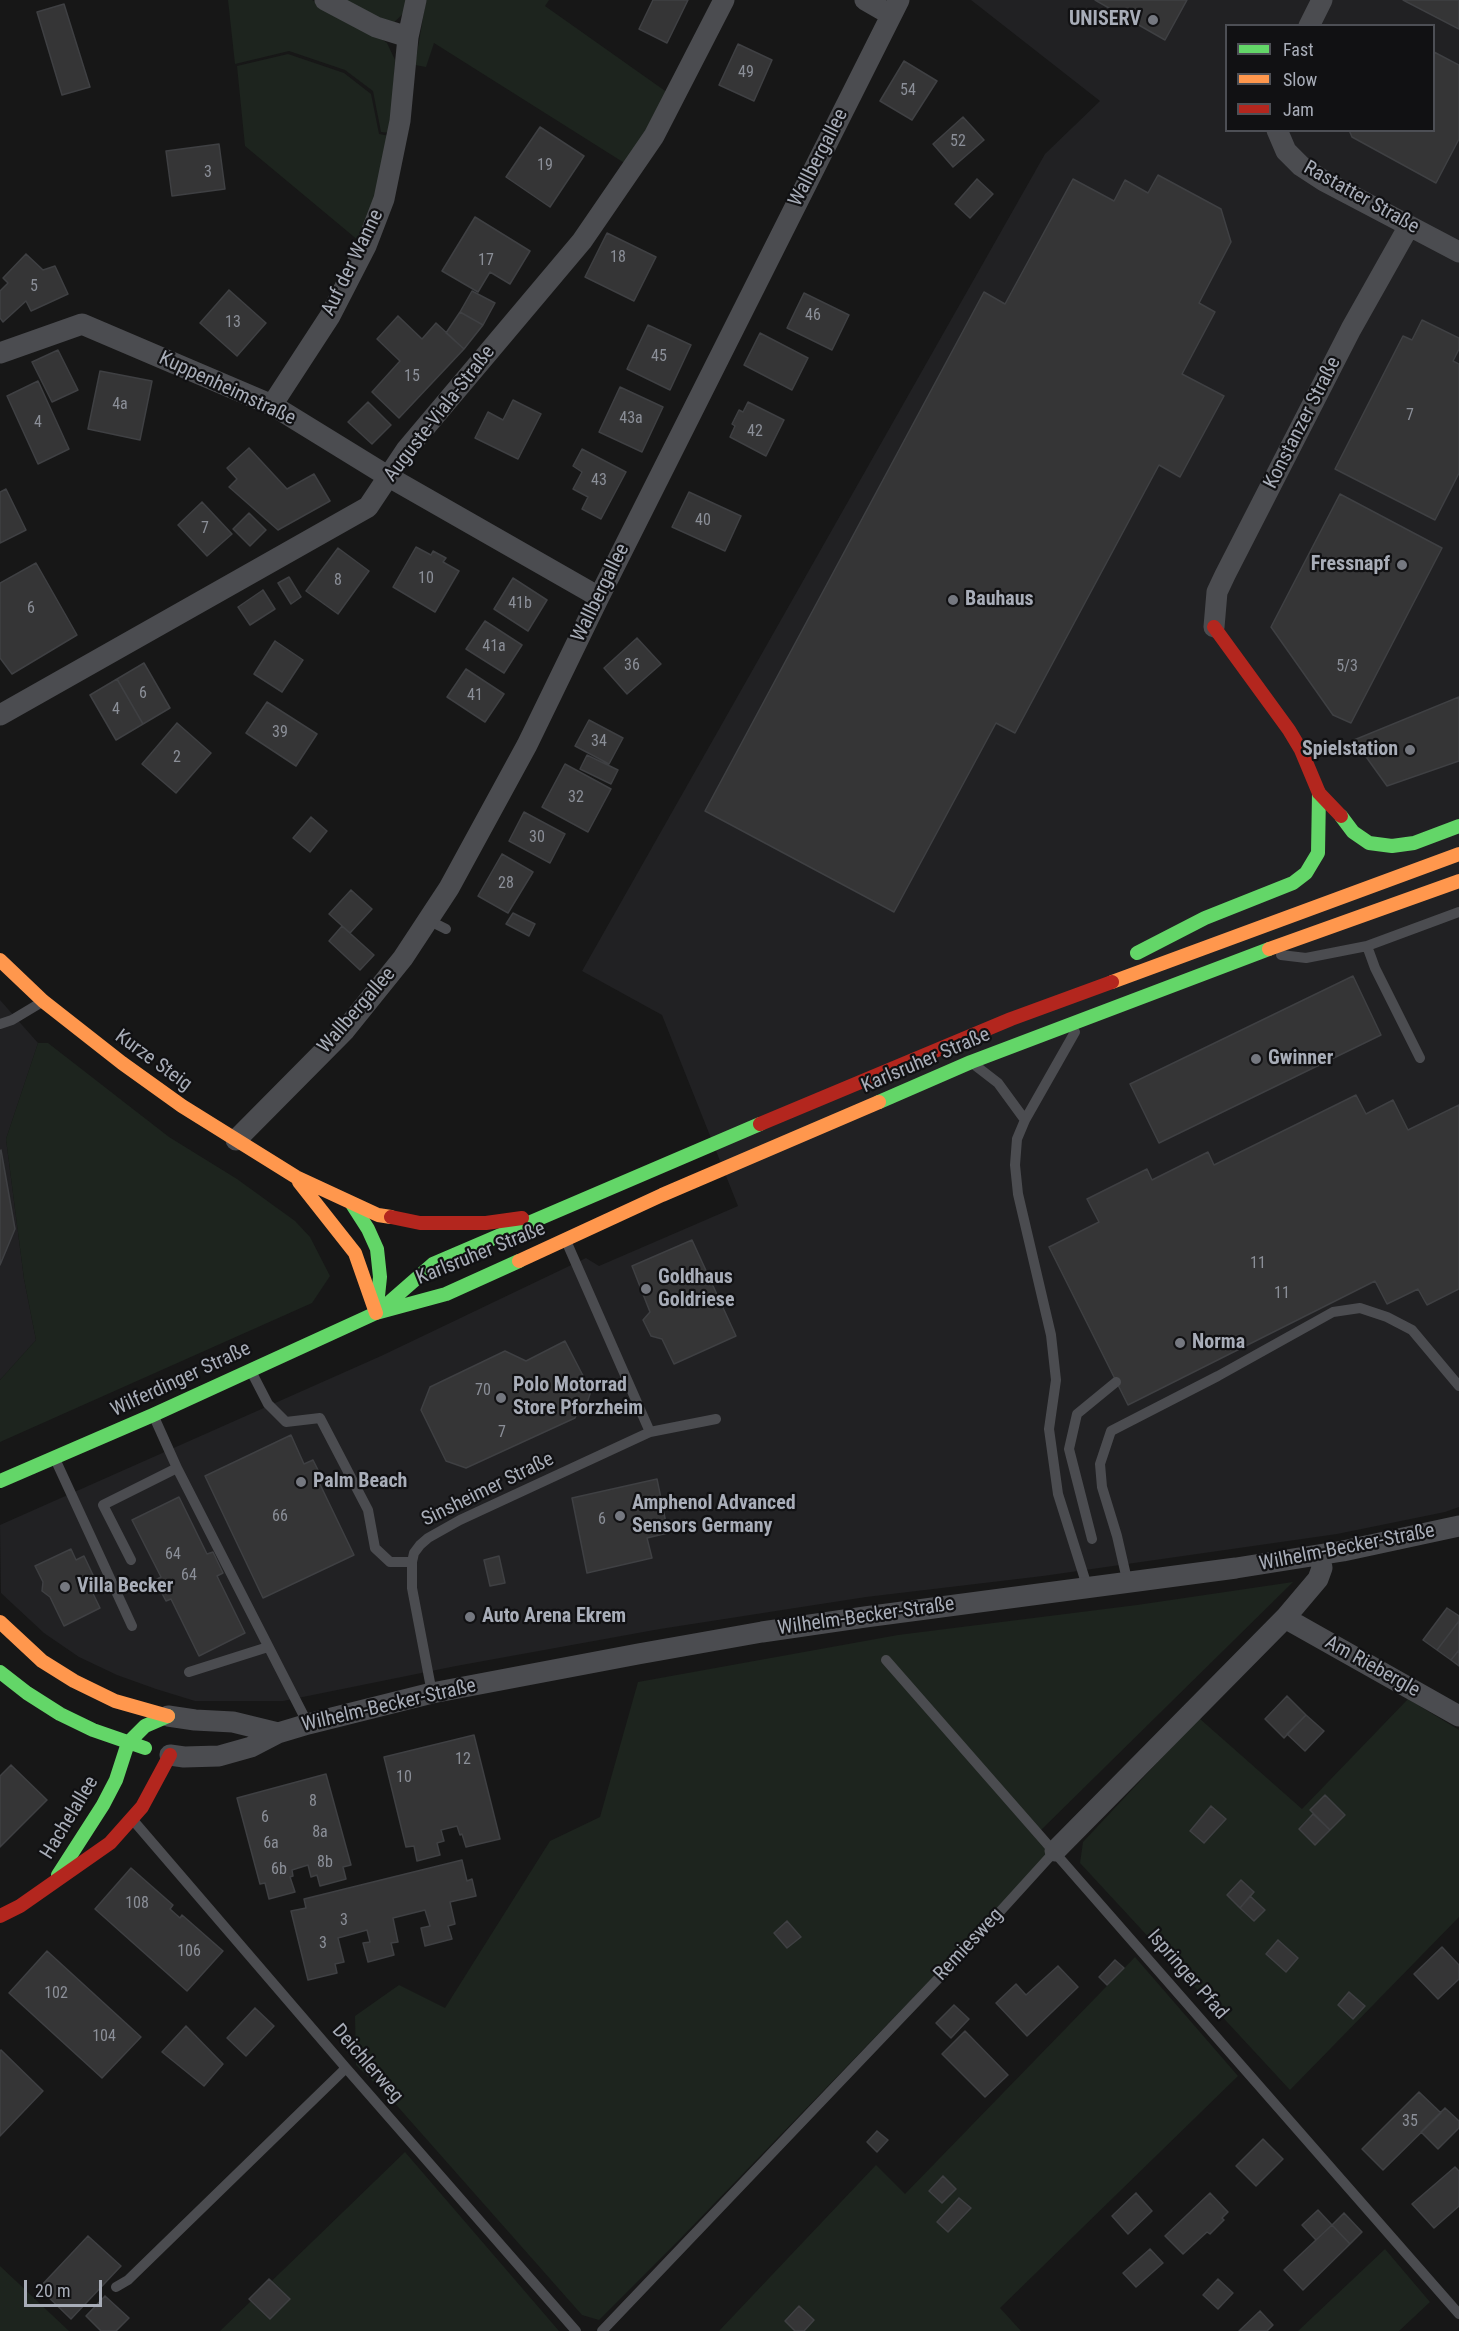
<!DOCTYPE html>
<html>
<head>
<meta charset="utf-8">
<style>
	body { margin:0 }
	#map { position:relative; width:1459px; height:2331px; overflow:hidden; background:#171717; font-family:"Roboto Condensed",sans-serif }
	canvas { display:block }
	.legend { position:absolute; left:1225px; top:24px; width:210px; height:108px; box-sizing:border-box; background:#111113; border:2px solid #4d4f55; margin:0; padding:8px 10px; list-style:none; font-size:18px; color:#a8adb8 }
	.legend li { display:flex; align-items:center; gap:12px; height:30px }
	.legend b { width:30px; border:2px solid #4d4f55 }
	.scale { position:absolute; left:24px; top:2280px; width:78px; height:27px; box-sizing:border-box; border:3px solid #a8adb8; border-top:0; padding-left:8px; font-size:18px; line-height:21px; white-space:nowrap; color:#a8adb8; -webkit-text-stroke:4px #111113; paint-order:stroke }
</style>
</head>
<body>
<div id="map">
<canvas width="1459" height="2331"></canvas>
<ul class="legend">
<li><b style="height:8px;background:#63d668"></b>Fast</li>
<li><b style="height:8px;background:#ff974d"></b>Slow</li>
<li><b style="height:8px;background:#b3261e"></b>Jam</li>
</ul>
<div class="scale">20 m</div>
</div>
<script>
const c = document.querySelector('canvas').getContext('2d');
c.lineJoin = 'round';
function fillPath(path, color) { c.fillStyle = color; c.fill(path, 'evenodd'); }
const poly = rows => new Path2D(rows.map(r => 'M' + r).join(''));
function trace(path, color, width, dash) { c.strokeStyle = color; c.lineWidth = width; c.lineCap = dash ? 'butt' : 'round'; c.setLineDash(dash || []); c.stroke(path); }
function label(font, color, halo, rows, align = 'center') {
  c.font = font + ' "Roboto Condensed",sans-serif'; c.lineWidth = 4.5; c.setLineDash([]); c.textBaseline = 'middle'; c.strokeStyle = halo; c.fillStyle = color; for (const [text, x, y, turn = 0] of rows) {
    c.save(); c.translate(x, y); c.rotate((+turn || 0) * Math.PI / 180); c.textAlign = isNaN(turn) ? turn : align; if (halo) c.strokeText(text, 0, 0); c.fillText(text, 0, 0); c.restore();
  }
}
const built = poly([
	[971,0,1459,0,1459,1507,1445,1512,1337,1534,1043,1576,866,1597,660,1629,456,1666,283,1701,195,1701,156,1689,117,1675,79,1657,44,1633,1,1593,0,1525,381,1356,586,1258,599,1266,738,1206,662,1015,582,971,1045,154,1100,101],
	[1226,26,1434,26,1434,130,1226,130],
	[0,1000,38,1043,6,1139,24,1279,36,1340,0,1380]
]);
const green = poly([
	[228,0,312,0,375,34,387,43,395,60,391,133,381,132,373,91,345,70,289,51,235,64],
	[337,0,407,0,404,13,390,26],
	[426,0,549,0,545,6,668,93,626,164,434,43,426,67,415,65],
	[288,54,344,73,371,94,379,134,390,136,377,195,359,241,245,146,237,66],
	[38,1043,48,1043,169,1137,237,1179,295,1221,310,1237,330,1276,312,1303,0,1442,0,1380,36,1340,24,1279,6,1139],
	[1293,1582,1039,1832,1055,1851,680,2239,599,2320,582,2315,391,2099,356,2065,355,2016,399,1985,445,2008,550,1841,600,1817,638,1682,898,1635,1137,1605],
	[1408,1699,1459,1730,1459,1917,1290,2090,1080,1863,1083,1842,1199,1718,1302,1809],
	[1135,1957,1238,2076,1000,2308,1021,2331,719,2331,876,2165,905,2194],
	[405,2152,559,2331,220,2331],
	[1385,2249,1430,2302,1399,2331,1298,2331],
	[0,2266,69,2331,0,2331]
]);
const building = poly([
	[653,0,688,0,667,43,639,29,653,0],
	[1095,0,1187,0,1165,40,1095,0],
	[1403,0,1459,0,1459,29,1403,0],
	[64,4,90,87,62,95,37,12,64,4],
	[738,44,772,60,754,101,719,85,738,44],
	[1434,52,1459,65,1459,139,1436,183,1352,137,1349,130,1434,130,1434,52],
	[904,61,937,81,912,120,880,101,904,61],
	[963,117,984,140,953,167,933,144,963,117],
	[540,127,584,156,550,207,506,177,540,127],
	[219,144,225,189,172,196,166,151,219,144],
	[1158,175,1221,209,1231,242,1199,303,1215,312,1182,374,1224,396,1180,477,1159,465,1015,733,996,723,894,912,705,811,984,292,1005,304,1073,179,1114,201,1125,180,1148,193,1158,175],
	[977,179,993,194,970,218,955,204,977,179],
	[475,217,530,251,510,284,490,272,478,292,442,271,475,217],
	[607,233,656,257,634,301,585,277,607,233],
	[26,254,43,270,55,266,68,294,31,311,26,301,3,322,0,318,0,291,8,283,3,278,26,254],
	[229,290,266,323,237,356,200,323,229,290],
	[472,291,495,303,483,325,460,312,472,291],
	[804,293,849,315,832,350,787,328,804,293],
	[460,312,483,325,464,349,446,333,460,312],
	[398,316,422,339,436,323,464,349,399,418,372,392,400,361,377,339,398,316],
	[1422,320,1459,338,1459,349,1453,361,1459,364,1459,473,1435,520,1335,469,1403,336,1412,340,1422,320],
	[648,325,691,345,670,390,627,369,648,325],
	[760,333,808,358,792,390,744,365,760,333],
	[58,350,78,390,52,402,32,362,58,350],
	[100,371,152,381,140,440,88,429,100,371],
	[38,381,69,449,38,464,7,396,38,381],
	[620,387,663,407,642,452,599,432,620,387],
	[513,400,541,414,518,459,475,438,488,412,503,420,513,400],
	[368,402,391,425,372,444,348,422,368,402],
	[748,402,784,420,766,456,730,437,735,426,732,424,739,410,743,412,748,402],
	[249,448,287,489,314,474,330,501,278,530,229,487,237,479,227,468,249,448],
	[582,449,626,472,601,519,582,509,588,497,573,489,582,472,573,466,582,449],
	[6,489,26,530,0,543,0,492,6,489],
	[689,492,741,516,725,551,672,527,689,492],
	[1340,494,1442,548,1351,723,1333,715,1271,627,1340,494],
	[202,502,232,534,207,556,178,525,202,502],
	[249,513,266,530,250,546,233,529,249,513],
	[416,547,431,555,433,551,446,558,443,562,459,571,435,612,393,587,416,547],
	[338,548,369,571,338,614,306,591,338,548],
	[36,563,77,635,12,674,0,658,0,583,36,563],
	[289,577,301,597,291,604,278,583,289,577],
	[513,578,547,600,528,631,494,609,513,578],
	[263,590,275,609,250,625,238,607,263,590],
	[485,621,522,645,504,673,466,649,485,621],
	[637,638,661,664,627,694,604,668,637,638],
	[275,641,303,660,282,692,254,674,275,641],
	[144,663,170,708,143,724,117,679,144,663],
	[466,669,504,694,485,722,447,697,466,669],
	[117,679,143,724,116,740,90,695,117,679],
	[1459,697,1459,761,1387,786,1354,740,1459,697],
	[267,702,317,734,296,766,246,733,267,702],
	[589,720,623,738,609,764,575,746,589,720],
	[177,723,211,753,176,793,142,764,177,723],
	[587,755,618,770,611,784,580,769,587,755],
	[565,764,611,789,588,832,542,807,565,764],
	[524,812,565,834,550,863,509,841,524,812],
	[311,817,327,831,310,852,293,838,311,817],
	[502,854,533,872,508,913,478,896,502,854],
	[351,890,372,909,350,933,329,914,351,890],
	[513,913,535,924,529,936,506,924,513,913],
	[342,926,374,955,360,970,329,941,342,926],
	[1353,976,1381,1035,1159,1143,1130,1084,1353,976],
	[1356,1095,1366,1114,1393,1100,1408,1130,1459,1105,1459,1289,1427,1305,1418,1289,1387,1304,1375,1281,1128,1405,1049,1247,1099,1222,1087,1199,1147,1169,1152,1180,1208,1152,1214,1165,1356,1095],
	[1,1150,15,1229,0,1265,0,1152,1,1150],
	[692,1240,736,1336,674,1364,662,1339,651,1336,643,1320,650,1312,632,1266,692,1240],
	[565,1341,591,1391,587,1403,581,1404,575,1418,466,1468,446,1461,421,1410,430,1387,505,1351,526,1361,565,1341],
	[291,1435,304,1464,313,1460,321,1476,317,1478,354,1555,263,1598,205,1476,291,1435],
	[657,1479,668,1533,647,1538,652,1558,587,1573,572,1498,657,1479],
	[179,1497,207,1554,213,1552,223,1573,217,1576,245,1633,199,1656,171,1599,166,1601,155,1580,161,1577,132,1520,179,1497],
	[71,1549,76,1560,84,1556,93,1575,86,1579,100,1608,64,1626,50,1597,42,1591,43,1582,35,1566,71,1549],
	[499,1556,505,1583,490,1586,484,1560,499,1556],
	[1447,1608,1459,1616,1459,1621,1437,1650,1423,1640,1447,1608],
	[1459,1621,1459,1650,1451,1660,1437,1650,1459,1621],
	[1459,1650,1459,1666,1451,1660,1459,1650],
	[1287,1696,1306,1715,1284,1738,1265,1719,1287,1696],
	[1306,1715,1324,1731,1305,1751,1287,1734,1306,1715],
	[474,1735,500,1839,466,1847,462,1834,460,1835,457,1826,441,1830,444,1841,437,1843,440,1855,417,1861,414,1846,406,1847,384,1757,474,1735],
	[11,1765,47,1800,0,1847,0,1776,11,1765],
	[326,1774,351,1865,343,1867,346,1879,320,1886,317,1875,311,1877,308,1865,292,1870,293,1876,290,1877,295,1892,269,1899,265,1883,260,1884,237,1798,326,1774],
	[1325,1795,1345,1815,1330,1830,1310,1810,1325,1795],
	[1211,1806,1226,1819,1204,1843,1190,1831,1211,1806],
	[1313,1814,1330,1830,1315,1845,1299,1829,1313,1814],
	[462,1860,467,1881,472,1879,476,1896,450,1902,455,1924,448,1926,452,1939,425,1946,421,1928,430,1926,425,1910,393,1918,398,1942,391,1943,394,1955,368,1962,363,1943,370,1942,367,1930,338,1938,344,1962,335,1964,337,1973,308,1980,291,1911,306,1908,304,1899,462,1860],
	[131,1868,173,1905,170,1909,180,1918,182,1915,223,1951,187,1991,95,1909,131,1868],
	[1241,1880,1254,1892,1240,1908,1227,1895,1241,1880],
	[1250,1896,1265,1910,1254,1921,1240,1908,1250,1896],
	[787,1921,801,1937,787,1948,774,1933,787,1921],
	[1278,1940,1298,1958,1286,1972,1266,1954,1278,1940],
	[1442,1947,1459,1965,1459,1979,1438,1999,1414,1974,1442,1947],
	[47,1951,141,2037,102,2078,9,1993,47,1951],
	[1115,1960,1124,1968,1107,1985,1099,1977,1115,1960],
	[1058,1966,1078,1987,1027,2036,996,2003,1016,1984,1026,1995,1058,1966],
	[1349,1992,1365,2006,1353,2019,1338,2005,1349,1992],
	[954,2005,969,2019,951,2038,936,2023,954,2005],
	[255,2008,274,2026,246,2056,227,2038,255,2008],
	[186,2026,223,2064,204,2086,162,2052,186,2026],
	[965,2031,1008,2075,985,2097,942,2054,965,2031],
	[1,2050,43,2091,0,2136,0,2051,1,2050],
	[1419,2092,1441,2113,1383,2170,1362,2149,1419,2092],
	[1445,2108,1459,2121,1459,2128,1438,2149,1421,2132,1445,2108],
	[877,2131,888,2140,877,2152,867,2142,877,2131],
	[1263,2139,1283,2159,1256,2186,1236,2166,1263,2139],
	[1455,2167,1459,2171,1459,2206,1434,2228,1412,2204,1455,2167],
	[943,2176,956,2189,942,2203,929,2191,943,2176],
	[1136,2193,1152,2211,1128,2234,1112,2216,1136,2193],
	[1210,2193,1228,2212,1222,2218,1224,2220,1210,2234,1207,2232,1183,2254,1165,2236,1210,2193],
	[959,2198,971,2208,948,2232,937,2222,959,2198],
	[1318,2210,1332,2225,1316,2240,1302,2225,1318,2210],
	[1344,2213,1362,2232,1350,2244,1332,2225,1344,2213],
	[1332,2225,1350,2244,1303,2290,1284,2270,1332,2225],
	[88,2236,121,2266,71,2319,39,2288,88,2236],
	[1150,2249,1163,2263,1136,2287,1123,2273,1150,2249],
	[269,2279,290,2299,270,2319,249,2299,269,2279],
	[1218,2279,1233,2293,1218,2309,1203,2295,1218,2279],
	[105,2296,129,2318,116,2331,101,2331,86,2316,105,2296],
	[799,2306,814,2320,804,2331,795,2331,785,2321,799,2306],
	[1260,2311,1273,2325,1267,2331,1239,2331,1260,2311]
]);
const lane = poly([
	[428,920,446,929],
	[1367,946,1375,968,1420,1058],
	[1281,955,1306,958,1367,946,1459,912],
	[0,1024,12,1020,42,1002],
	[1075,1032,1025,1120,1017,1139,1015,1165,1018,1194,1051,1335,1056,1380,1049,1429,1058,1494,1088,1589],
	[976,1066,998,1083,1025,1120],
	[567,1243,650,1432],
	[252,1373,268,1404,286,1422,320,1418,368,1510,375,1548,390,1562,412,1562],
	[155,1419,177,1468,308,1724],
	[56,1461,132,1626],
	[1092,1539,1069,1449,1077,1414,1116,1382],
	[131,1560,103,1505,177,1468],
	[1128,1584,1117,1536,1102,1487,1100,1464,1111,1431,1218,1376,1333,1312,1360,1308,1387,1317,1412,1330,1459,1386],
	[886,1660,1459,2314],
	[189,1672,268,1647],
	[432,1693,412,1588,412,1562,414,1553,420,1545,428,1538,460,1520,650,1432,716,1419],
	[132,1819,346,2068,576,2331],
	[116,2287,128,2280,346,2068],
	[602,2331,956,1960,1055,1851]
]);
const street = poly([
	[325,0,376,27,408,37],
	[865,0,891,15],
	[1309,26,1322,0],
	[1277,130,1286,151,1301,166,1324,181,1459,252],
	[0,353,82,324,272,405,389,477,599,597],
	[272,405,330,316,366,246,384,199,400,121,408,37,416,0],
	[1214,627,1217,592,1225,575,1351,329,1409,226],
	[0,715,368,507,406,450,582,241,654,136,724,0],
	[236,1140,345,1030,403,958,449,888,527,745,599,597,899,0],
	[1285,1618,1459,1716],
	[168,1716,195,1720,233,1722,278,1733],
	[170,1755,184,1757,219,1756,251,1747,278,1733,308,1724,432,1693,638,1654,762,1632,865,1617,1236,1568,1343,1551,1459,1526],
	[1055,1851,1285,1618,1318,1579,1322,1568,1320,1555]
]);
const fast = poly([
	[1341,816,1353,832,1369,843,1392,846,1414,843,1459,826],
	[1137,953,1205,918,1293,883,1306,873,1318,853,1319,793],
	[879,1102,971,1062,1269,949],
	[352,1204,368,1229,377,1249,380,1277,378,1296],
	[385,1306,433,1264,760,1124],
	[0,1481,153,1415,376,1313,446,1294,519,1261],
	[0,1672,27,1693,60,1714,93,1730,145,1748],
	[58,1875,103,1805,116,1780,128,1743,145,1726,168,1716]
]);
const slow = poly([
	[1269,949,1459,881],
	[0,960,43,1001,122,1063,182,1106,296,1177,378,1215,391,1217],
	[1112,982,1459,854],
	[299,1182,355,1253,376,1313],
	[519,1261,662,1195,879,1102],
	[0,1622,42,1661,74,1681,115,1701,168,1716]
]);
const jam = poly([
	[1214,627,1289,730,1301,750,1319,793,1341,816],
	[760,1124,1011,1019,1112,982],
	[391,1217,420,1223,486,1223,522,1218],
	[0,1916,20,1906,110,1843,142,1807,170,1755]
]);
const markers = [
	[1153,20,6,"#757880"],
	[1402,565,6,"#757880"],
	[953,600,6,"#757880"],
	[1410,750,6,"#757880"],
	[1256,1059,6,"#757880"],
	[646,1289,6,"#757880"],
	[1180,1343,6,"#757880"],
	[501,1398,6,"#757880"],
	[301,1482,6,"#757880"],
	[620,1516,6,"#757880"],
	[65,1587,6,"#757880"],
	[470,1617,6,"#757880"]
];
const numberNames = [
	["49",746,73],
	["54",908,91],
	["52",958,142],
	["19",545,166],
	["3",208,173],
	["18",618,258],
	["17",486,261],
	["5",34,287],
	["46",813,316],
	["13",233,323],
	["45",659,357],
	["15",412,377],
	["4a",120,405],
	["7",1410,416],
	["43a",631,419],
	["4",38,423],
	["42",755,432],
	["43",599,481],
	["40",703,521],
	["7",205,529],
	["10",426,579],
	["8",338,581],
	["41b",520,604],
	["6",31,609],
	["41a",494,647],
	["36",632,666],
	["5/3",1347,667],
	["6",143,694],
	["41",475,696],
	["4",116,710],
	["39",280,733],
	["34",599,742],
	["2",177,758],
	["32",576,798],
	["30",537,838],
	["28",506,884],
	["11",1258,1264],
	["11",1282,1294],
	["70",483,1391],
	["7",502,1433],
	["66",280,1517],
	["6",602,1520],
	["64",173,1555],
	["64",189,1576],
	["12",463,1760],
	["10",404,1778],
	["8",313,1802],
	["6",265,1818],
	["8a",320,1833],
	["6a",271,1844],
	["8b",325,1863],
	["6b",279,1870],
	["108",137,1904],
	["3",344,1921],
	["3",323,1944],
	["106",189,1952],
	["102",56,1994],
	["104",104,2037],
	["35",1410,2122]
];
const poiNames = [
	["UNISERV",1141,20,"right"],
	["Fressnapf",1390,565,"right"],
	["Bauhaus",965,600],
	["Spielstation",1398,750,"right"],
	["Gwinner",1268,1059],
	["Goldhaus",658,1278],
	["Goldriese",658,1301],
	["Norma",1192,1343],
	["Polo Motorrad",513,1386],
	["Store Pforzheim",513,1409],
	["Palm Beach",313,1482],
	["Amphenol Advanced",632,1504],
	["Sensors Germany",632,1527],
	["Villa Becker",77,1587],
	["Auto Arena Ekrem",482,1617]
];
const streetNames = [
	["Wallbergallee",819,158,-63],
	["Rastatter Straße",1361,198,29],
	["Auf der Wanne",353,263,-64],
	["Kuppenheimstraße",227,389,25],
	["Auguste-Viala-Straße",440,414,-52],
	["Konstanzer Straße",1303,423,-63],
	["Wallbergallee",601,593,-64],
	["Wallbergallee",357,1011,-49],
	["Kurze Steig",153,1061,36],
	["Karlsruher Straße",926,1061,-23],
	["Karlsruher Straße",481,1254,-22],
	["Wilferdinger Straße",181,1380,-25],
	["Sinsheimer Straße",488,1490,-26],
	["Wilhelm-Becker-Straße",1347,1548,-11],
	["Wilhelm-Becker-Straße",866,1617,-8],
	["Am Riebergle",1372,1667,29],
	["Wilhelm-Becker-Straße",389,1706,-13],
	["Hachelallee",70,1818,-59],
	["Remiesweg",969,1945,-47],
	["Ispringer Pfad",1187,1975,49],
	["Deichlerweg",367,2064,49]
];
fillPath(built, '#212123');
fillPath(green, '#1d241e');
fillPath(building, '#353536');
trace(building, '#3f4043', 1.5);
trace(lane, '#4b4c50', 10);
trace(street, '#4b4c50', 21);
trace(fast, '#63d668', 14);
trace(slow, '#ff974d', 14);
trace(jam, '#b3261e', 14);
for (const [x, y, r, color] of markers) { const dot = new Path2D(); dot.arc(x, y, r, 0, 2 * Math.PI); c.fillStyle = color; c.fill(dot); trace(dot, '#111113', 2); }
label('16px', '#8b8f98', null, numberNames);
label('bold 20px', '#a8adb8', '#111113', poiNames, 'left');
label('20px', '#a8adb8', '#111113', streetNames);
</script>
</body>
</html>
